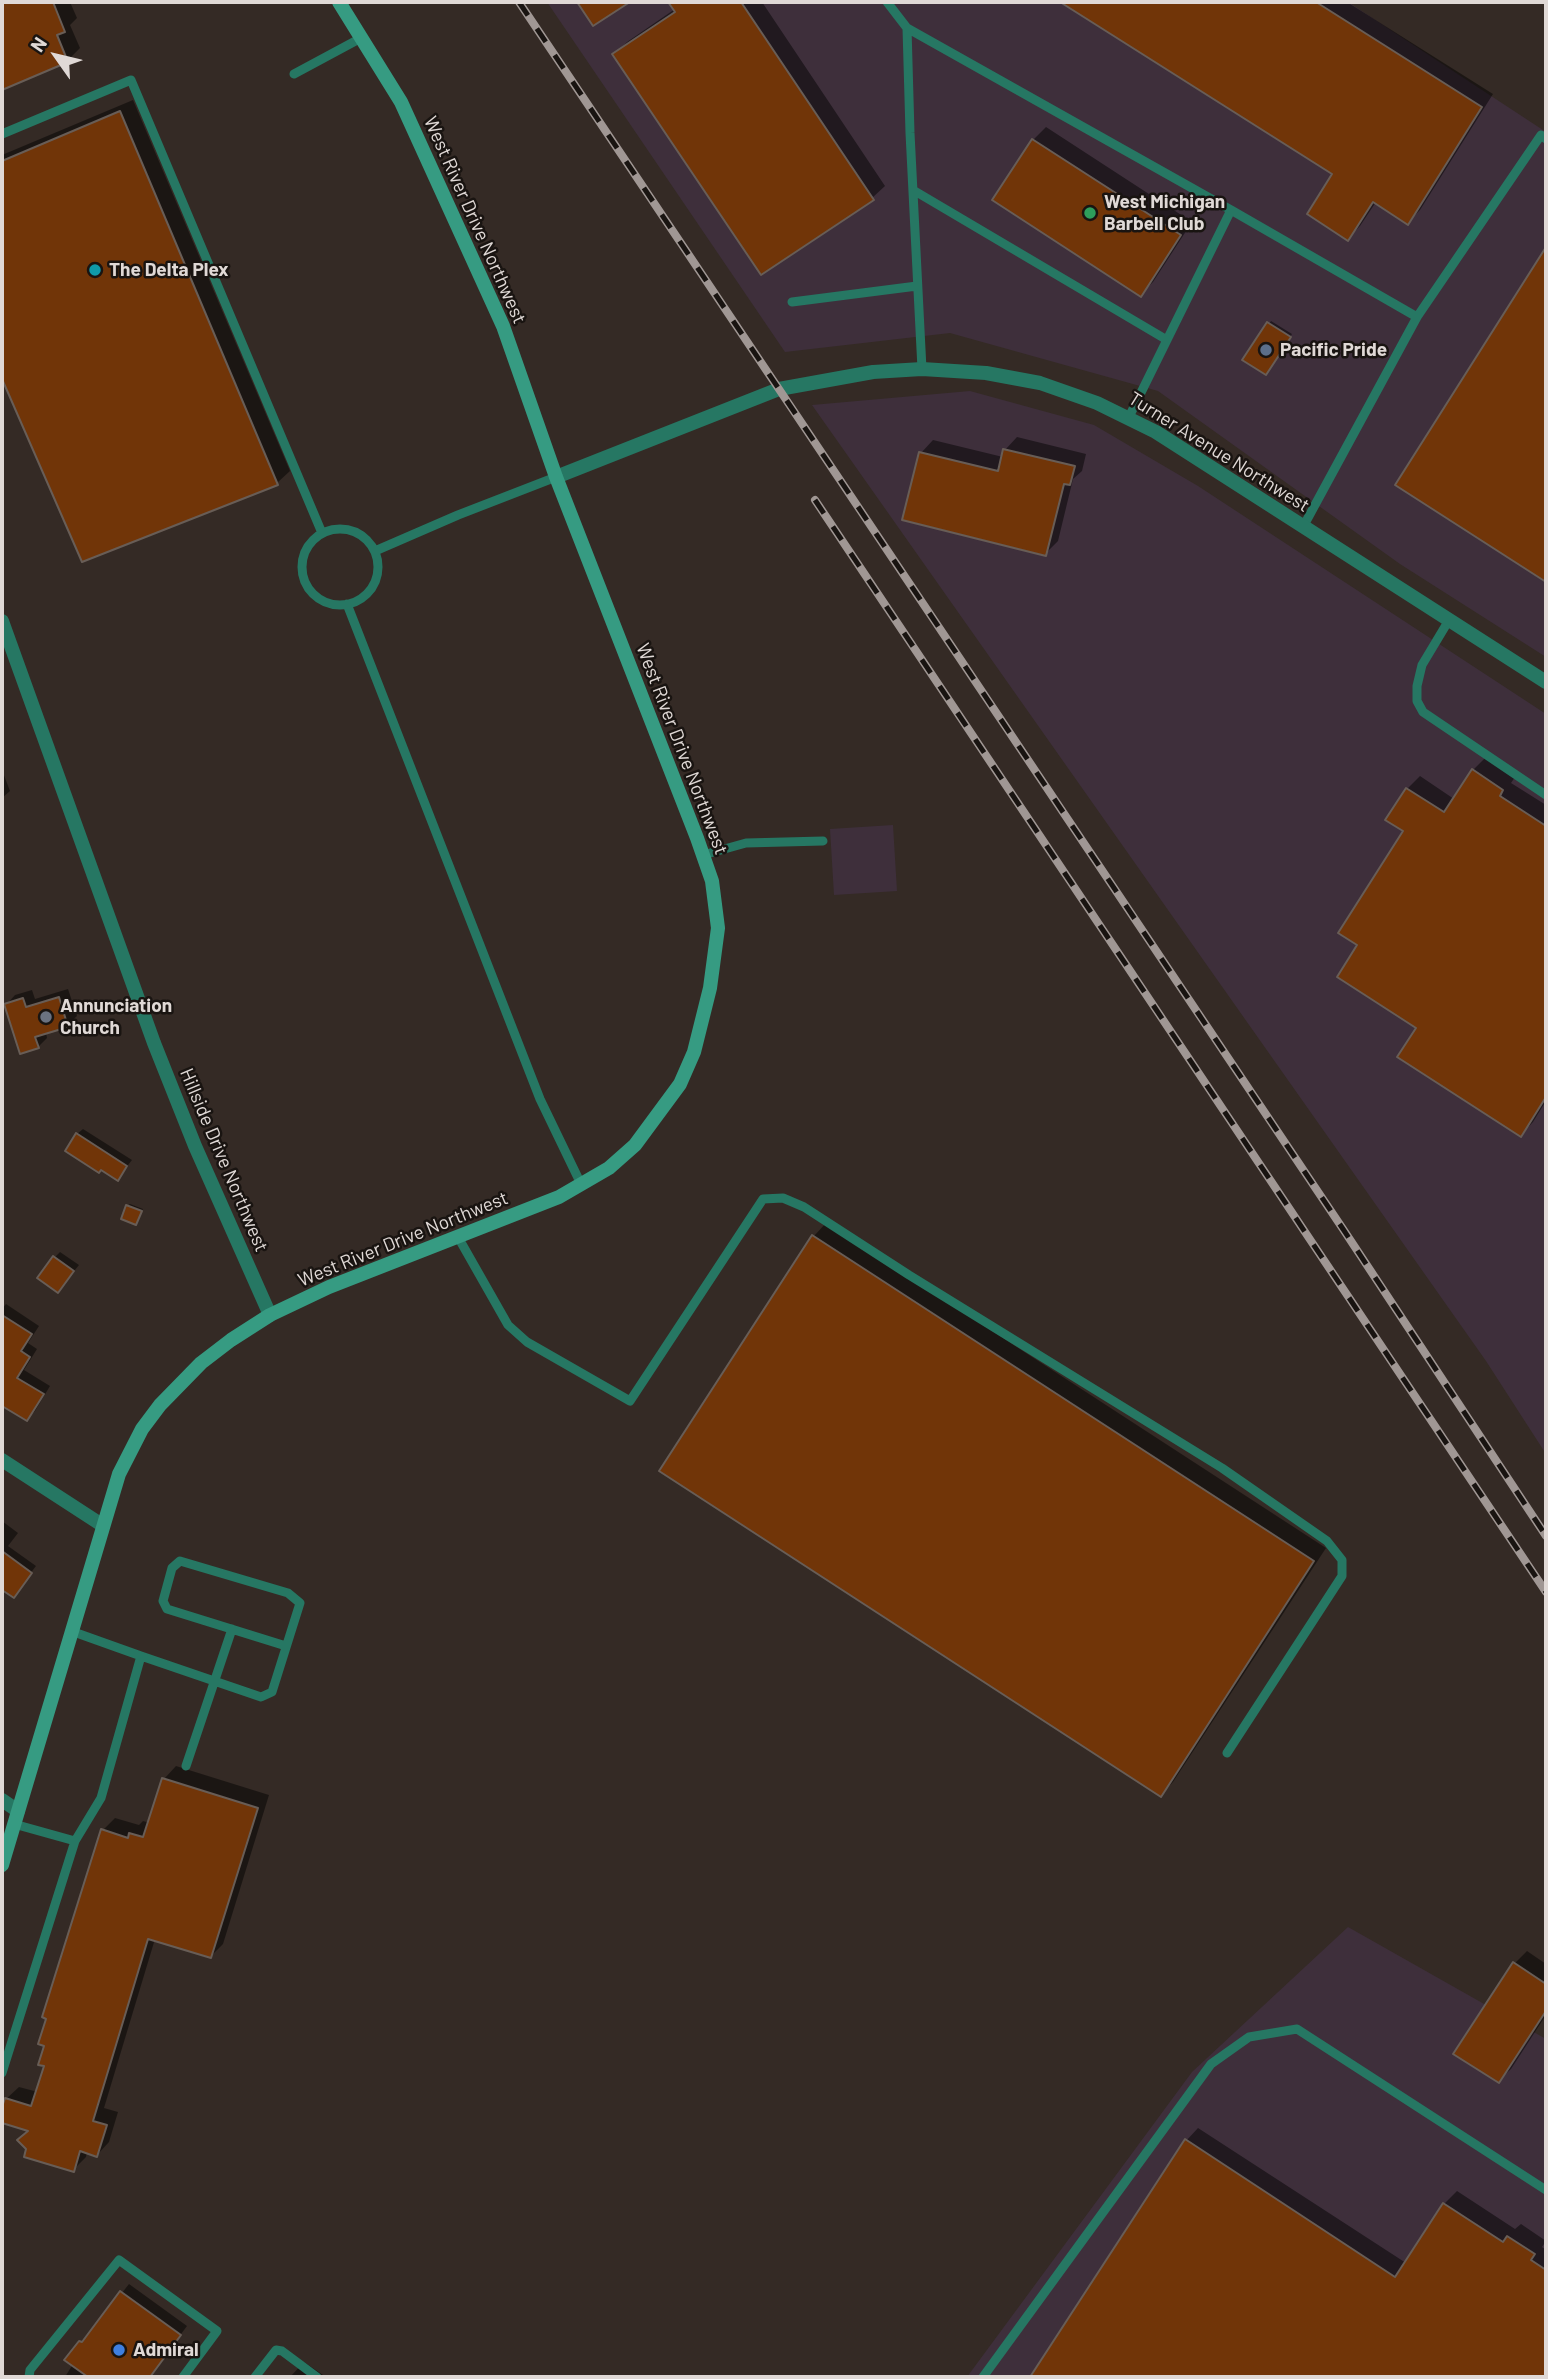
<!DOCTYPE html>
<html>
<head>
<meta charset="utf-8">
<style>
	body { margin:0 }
	#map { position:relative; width:1548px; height:2379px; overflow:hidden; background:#342a25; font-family:Barlow,sans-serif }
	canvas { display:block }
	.frame { position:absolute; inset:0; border:4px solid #e0d9d6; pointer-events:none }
	.north { position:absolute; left:21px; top:21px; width:70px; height:70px; -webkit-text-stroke:5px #191411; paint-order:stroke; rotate:304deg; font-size:19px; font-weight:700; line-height:28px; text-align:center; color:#e0d9d6 }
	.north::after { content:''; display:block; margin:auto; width:24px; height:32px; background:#e0d9d6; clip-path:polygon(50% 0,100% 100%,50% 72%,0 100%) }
</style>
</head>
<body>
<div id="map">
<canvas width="1548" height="2379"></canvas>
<div class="frame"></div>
<div class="north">N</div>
</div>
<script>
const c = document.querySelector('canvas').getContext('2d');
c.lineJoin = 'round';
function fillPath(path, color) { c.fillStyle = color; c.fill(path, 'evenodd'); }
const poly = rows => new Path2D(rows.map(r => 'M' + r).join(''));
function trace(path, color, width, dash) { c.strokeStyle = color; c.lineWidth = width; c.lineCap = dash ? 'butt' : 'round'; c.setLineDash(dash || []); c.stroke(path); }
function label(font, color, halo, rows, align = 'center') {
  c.font = font + ' Barlow,sans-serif'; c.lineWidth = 5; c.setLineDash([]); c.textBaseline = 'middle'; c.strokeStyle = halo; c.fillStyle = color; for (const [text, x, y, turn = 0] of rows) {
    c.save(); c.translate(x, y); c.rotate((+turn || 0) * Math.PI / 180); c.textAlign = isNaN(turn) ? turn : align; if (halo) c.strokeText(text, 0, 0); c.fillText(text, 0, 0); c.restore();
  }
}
const industrial = poly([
	[547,2,1348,2,1546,132,1546,657,1400,564,1158,391,950,333,785,352],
	[970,391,1094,425,1198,486,1546,714,1546,1454,1486,1361,812,405],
	[893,825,897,891,834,895,830,829],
	[1348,1927,1546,2039,1546,2377,967,2377,1192,2072]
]);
const shadow = poly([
	[2,2,70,2,77,18,70,25,80,48,67,61,2,88],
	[670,2,762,2,885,186,872,198,615,54,627,42,675,9],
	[1063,2,1347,2,1493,94,1420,210,1407,223,1376,202,1360,226,1348,238,1335,174],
	[133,100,290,471,277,483,83,560,2,374,2,155],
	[1046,127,1192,222,1153,282,1141,294,994,199,1033,140],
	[1546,251,1546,580,1397,485],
	[1271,321,1292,334,1268,371,1245,359],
	[1017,437,1086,454,1082,471,1073,479,1058,541,1045,554,921,453,933,440,1003,457,1005,450],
	[1485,758,1515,777,1511,783,1546,805,1546,1101,1533,1122,1521,1135,1418,1027,1360,945,1406,831,1407,789,1420,776,1454,799,1473,770],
	[2,770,10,791,2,798],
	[68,989,77,1016,67,1025,46,1032,47,1038,38,1047,6,1005,15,995,32,990,35,999],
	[83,1129,132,1160,117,1179,102,1169,77,1134],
	[130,1204,143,1209,136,1223,127,1206],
	[826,1223,1326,1548,1173,1782,1161,1795,662,1471,814,1236],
	[60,1252,79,1265,58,1291,55,1257],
	[6,1304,39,1326,28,1343,37,1349,24,1370,50,1386,35,1411,27,1419,2,1404,2,1309],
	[2,1521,18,1533,8,1546,36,1566,13,1596,2,1588],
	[176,1766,269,1795,223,1944,211,1956,155,1939,104,2108,118,2112,109,2142,97,2155,87,2152,86,2157,73,2170,30,2130,2,2121,2,2113,6,2099,19,2087,38,2092,103,1830,115,1818,139,1825,143,1821,150,1823,164,1779],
	[1527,1951,1546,1964,1546,2015,1511,2069,1498,2081,1514,1964],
	[1198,2128,1406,2263,1444,2204,1457,2191,1515,2229,1521,2224,1546,2241,1542,2247,1546,2250,1546,2377,1032,2377,1186,2141],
	[129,2284,187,2326,149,2377,65,2377,73,2364,80,2342,89,2335],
	[304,2362,326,2377,290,2377]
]);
const building = poly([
	[2,2,53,2,65,32,57,35,68,62,2,90,2,2],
	[577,2,630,2,593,26,577,2],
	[668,2,741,2,874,200,761,275,612,54,675,12,668,2],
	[1060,2,1316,2,1482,107,1408,225,1373,202,1348,241,1307,214,1332,174,1060,2],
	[120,111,278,485,82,562,2,379,2,161,120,111],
	[1032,139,1181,235,1141,297,992,200,1032,139],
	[1546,247,1546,582,1395,485,1546,247],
	[1267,322,1291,337,1266,375,1242,360,1267,322],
	[1003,449,1075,466,1070,485,1064,484,1046,556,902,520,919,452,998,471,1003,449],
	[1472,769,1503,790,1500,796,1546,826,1546,1097,1521,1137,1397,1057,1416,1028,1337,977,1357,945,1338,933,1403,831,1385,820,1406,788,1444,812,1472,769],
	[59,997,68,1027,35,1037,39,1048,20,1054,4,1004,23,998,26,1007,59,997],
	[76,1133,127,1166,118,1181,101,1170,99,1173,65,1151,76,1133],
	[126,1205,142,1211,136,1225,121,1219,126,1205],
	[812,1235,1314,1561,1161,1797,659,1471,812,1235],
	[53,1256,74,1271,58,1293,37,1278,53,1256],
	[2,1315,32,1334,21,1351,30,1357,17,1378,44,1394,27,1421,2,1406,2,1315],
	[2,1551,32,1573,14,1598,2,1590,2,1551],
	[162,1778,258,1808,211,1958,148,1939,93,2121,107,2125,97,2157,80,2151,74,2172,24,2157,26,2149,17,2140,28,2131,2,2123,2,2107,5,2098,31,2106,44,2066,38,2065,44,2046,38,2044,46,2019,42,2017,101,1829,128,1838,129,1833,143,1837,162,1778],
	[1513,1962,1546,1984,1546,2011,1499,2083,1453,2054,1513,1962],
	[1185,2139,1395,2277,1443,2203,1503,2242,1507,2236,1535,2254,1531,2260,1546,2270,1546,2377,1030,2377,1185,2139],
	[120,2291,181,2335,150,2377,88,2377,64,2360,79,2341,82,2342,120,2291]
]);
const service = poly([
	[887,2,907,28,910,133,922,369],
	[907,28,1231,210,1129,417],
	[294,74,361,38],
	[2,134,131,80,322,533],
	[913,190,1167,340],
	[1231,210,1417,317,1303,527],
	[792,302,917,286],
	[1417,317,1541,135,1546,139],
	'302 567a38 38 0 1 1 76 0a38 38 0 1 1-76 0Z',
	[375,551,458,515,556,477],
	[347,604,540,1099,581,1184],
	[1449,620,1422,665,1417,686,1417,701,1423,712,1546,795],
	[703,855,746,843,823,841],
	[458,1237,508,1325,527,1342,630,1401,763,1199,783,1198,804,1207,909,1275,1222,1468,1327,1541,1342,1560,1342,1576,1227,1753],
	[71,1631,141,1656,101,1798,75,1841],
	[141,1656,261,1697,272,1692,300,1603,288,1593,180,1561,172,1568,163,1601,167,1609,286,1646],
	[186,1766,232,1629],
	[2,2073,75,1841,14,1824],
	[29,2377,30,2370,119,2260,217,2331,183,2377],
	[255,2377,276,2350,282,2351,317,2377],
	[983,2377,1211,2064,1249,2037,1297,2029,1546,2190]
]);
const minor = poly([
	[2,621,154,1043,195,1146,270,1315],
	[2,1460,102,1525],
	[2,1800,18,1811]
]);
const tertiary = poly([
	[556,477,779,389,873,372,922,369,986,373,1040,383,1097,403,1156,432,1546,682]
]);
const secondary = poly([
	[2,1865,119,1474,142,1429,160,1405,201,1363,231,1340,270,1315,329,1287,559,1197,609,1168,635,1145,680,1084,694,1052,710,988,718,928,712,881,697,838,556,477,503,326,401,102,339,2]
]);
const rail = poly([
	[519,2,1343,1229,1546,1536],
	[815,500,1546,1592]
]);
const markers = [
	[1090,213,7,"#2e9e5b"],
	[95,270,7,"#0f9aa8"],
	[1266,350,7,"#5c6f8a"],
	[46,1017,7,"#6b7280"],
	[119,2350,7,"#3f7fe0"]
];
const poiNames = [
	["West Michigan",1104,202],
	["Barbell Club",1104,224],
	["The Delta Plex",109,270],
	["Pacific Pride",1280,350],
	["Annunciation",60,1006],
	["Church",60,1028],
	["Admiral",133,2350]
];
const streetNames = [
	["West River Drive Northwest",475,220,66],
	["Turner Avenue Northwest",1219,452,32],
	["West River Drive Northwest",682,749,69],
	["Hillside Drive Northwest",224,1160,67],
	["West River Drive Northwest",403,1239,-22]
];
fillPath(industrial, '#3e2f3b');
fillPath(shadow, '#0007');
fillPath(building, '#713508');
trace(building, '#685d56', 2);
trace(service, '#267763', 9);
trace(minor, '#267763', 14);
trace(tertiary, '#267763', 14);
trace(secondary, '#369b82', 14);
trace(rail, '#a09794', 8);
trace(rail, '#191411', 5, [16]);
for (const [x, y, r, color] of markers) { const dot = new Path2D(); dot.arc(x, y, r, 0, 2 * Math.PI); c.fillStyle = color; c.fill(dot); trace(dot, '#191411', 2.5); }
label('bold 19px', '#e0d9d6', '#191411', poiNames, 'left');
label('19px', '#e0d9d6', '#191411', streetNames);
</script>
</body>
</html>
